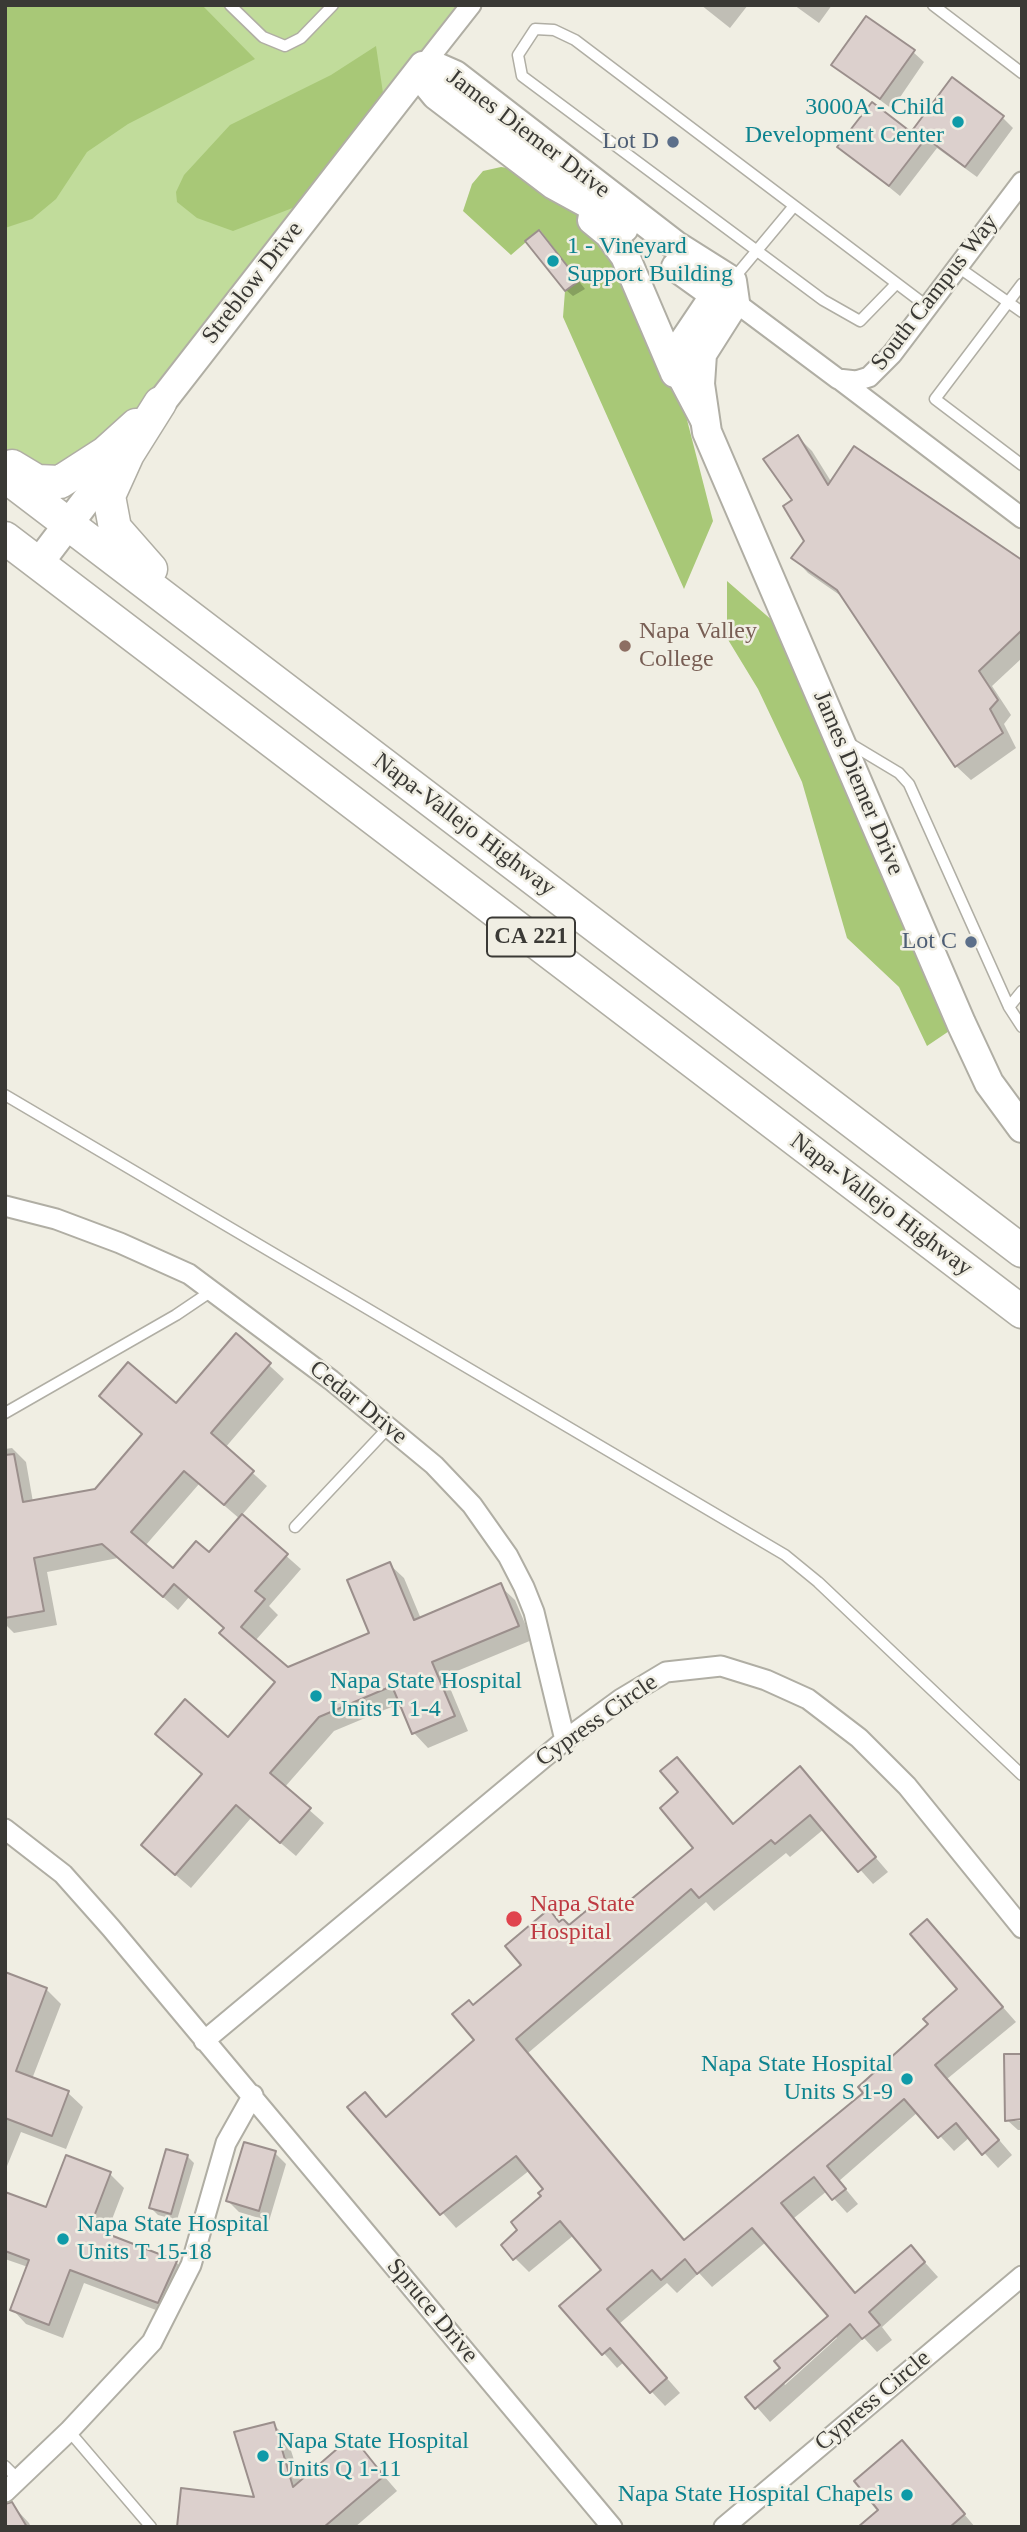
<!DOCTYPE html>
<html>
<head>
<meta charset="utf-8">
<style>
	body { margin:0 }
	#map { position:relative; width:1027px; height:2532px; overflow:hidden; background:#f0eee3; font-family:"Times New Roman",serif }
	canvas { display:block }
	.frame { position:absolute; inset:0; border:7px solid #3a3935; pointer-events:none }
</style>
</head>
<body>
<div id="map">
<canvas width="1027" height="2532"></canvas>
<div class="frame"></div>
</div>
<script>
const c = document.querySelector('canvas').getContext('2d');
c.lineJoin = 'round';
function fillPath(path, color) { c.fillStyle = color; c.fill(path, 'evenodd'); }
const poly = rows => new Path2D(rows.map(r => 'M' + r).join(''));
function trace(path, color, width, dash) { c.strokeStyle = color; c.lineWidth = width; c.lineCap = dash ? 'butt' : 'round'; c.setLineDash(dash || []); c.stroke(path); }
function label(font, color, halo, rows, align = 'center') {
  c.font = font + ' "Times New Roman",serif'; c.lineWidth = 5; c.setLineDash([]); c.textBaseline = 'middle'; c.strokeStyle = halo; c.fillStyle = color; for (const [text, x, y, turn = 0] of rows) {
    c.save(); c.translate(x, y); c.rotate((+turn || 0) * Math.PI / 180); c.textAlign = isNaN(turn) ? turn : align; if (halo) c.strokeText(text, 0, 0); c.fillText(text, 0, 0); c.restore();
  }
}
const green = poly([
	[5,5,471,5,160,403,76,473,5,462]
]);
const forest = poly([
	[5,5,202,5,255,59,128,124,87,152,56,199,32,219,5,228],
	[376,46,386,113,321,197,233,231,197,218,177,202,176,192,184,175,230,125,331,75],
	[501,167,537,172,609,234,675,373,713,521,684,589,563,317,565,291,579,281,540,230,511,255,463,211,472,184,483,171],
	[727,581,797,642,961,1023,927,1046,899,987,847,938,802,782,758,689,727,638]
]);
const shadow = poly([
	[701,5,748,5,730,28],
	[794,5,832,5,819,23],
	[913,52,924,62,892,109,833,65],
	[1002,117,1013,128,977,177,937,148,900,196,839,146],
	[546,239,585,289,573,296,566,290],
	[798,437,812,451,832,483,1022,562,1022,658,992,686,1011,715,1004,724,1016,748,971,780,956,766,844,598,808,573,794,558,806,541,794,501],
	[236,1335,284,1379,225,1448,267,1486,241,1516,301,1569,269,1606,278,1615,255,1641,288,1669,372,1634,389,1564,404,1578,421,1619,500,1586,515,1600,532,1640,445,1676,468,1731,428,1748,414,1733,401,1703,334,1731,284,1788,324,1823,296,1856,251,1818,191,1888,157,1859,203,1775,157,1734,229,1739,277,1683,226,1629,189,1597,178,1610,118,1558,47,1572,57,1625,14,1633,5,1624,5,1449,12,1448,26,1462,33,1502,96,1491,144,1435,101,1396,176,1405],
	[199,1484,240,1519,209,1554,173,1570,145,1546],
	[800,1769,888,1872,873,1884,824,1829,790,1857,786,1853,714,1911,706,1902,528,2053,685,2242,866,2093,959,1989,927,1921,1016,2022,947,2079,1012,2155,998,2168,970,2137,954,2151,918,2112,839,2181,858,2204,847,2213,827,2191,794,2218,856,2294,911,2247,938,2277,882,2327,892,2340,877,2352,864,2338,770,2422,748,2397,782,2368,830,2316,766,2242,712,2287,699,2273,677,2293,667,2283,619,2324,680,2393,665,2406,624,2362,617,2368,562,2306,603,2270,574,2235,529,2272,515,2258,520,2230,546,2189,530,2170,456,2228,349,2107,365,2094,387,2118,476,2040,474,2007,524,1965,560,1923,569,1927,623,1908,734,1825],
	[835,2335,837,2338,785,2385,783,2382],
	[5,1974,46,1989,61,2004,32,2079,68,2093,83,2107,66,2149,21,2132,5,2171],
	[1015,2118,1015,2121,1022,2121,1022,2130,1018,2130,1007,2120],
	[275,2153,286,2164,269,2221,239,2212,228,2201],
	[187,2156,194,2163,177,2220,158,2215,151,2208],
	[110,2174,124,2188,106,2235,176,2262,191,2277,172,2316,84,2283,63,2338,26,2324,12,2309,28,2267,5,2259,5,2194,47,2210],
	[273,2424,287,2438,301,2482,352,2439,397,2491,355,2527,179,2527,256,2499],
	[916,2457,975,2527,861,2527,881,2510],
	[15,2508,29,2523,31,2527,5,2527]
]);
const building = poly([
	[866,16,915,50,880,99,831,65,866,16],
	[952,77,1004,116,965,167,926,138,889,186,837,147,872,102,911,132,952,77],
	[539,230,579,281,565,291,525,241,539,230],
	[798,435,828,485,854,446,1022,560,1022,630,979,671,998,700,990,709,1003,733,955,767,837,590,791,558,804,541,783,506,792,500,763,459,798,435],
	[236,1333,271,1363,211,1433,254,1471,224,1505,184,1471,131,1532,173,1568,196,1541,209,1552,242,1514,288,1554,255,1591,265,1599,241,1627,288,1667,369,1633,347,1580,390,1562,414,1620,501,1583,519,1626,432,1662,455,1716,412,1734,392,1686,319,1717,270,1773,311,1808,280,1843,236,1805,175,1875,141,1845,202,1774,155,1734,185,1699,228,1737,275,1682,219,1633,224,1628,174,1584,163,1597,102,1544,34,1558,44,1611,5,1618,5,1455,14,1454,23,1502,95,1489,142,1434,99,1396,128,1362,176,1403,236,1333],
	[677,1757,733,1824,800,1766,876,1857,858,1872,810,1815,775,1844,771,1840,699,1898,691,1889,516,2039,684,2240,863,2093,858,2087,928,2024,923,2019,957,1989,910,1934,927,1919,1003,2007,935,2065,999,2140,982,2155,956,2123,938,2138,904,2099,827,2166,846,2189,832,2200,814,2177,781,2203,855,2293,911,2245,925,2262,869,2312,880,2325,862,2339,850,2324,755,2409,745,2397,780,2368,774,2361,828,2316,752,2228,697,2274,685,2259,661,2280,652,2270,607,2309,667,2378,650,2393,610,2348,602,2355,559,2306,601,2270,560,2221,513,2260,501,2245,517,2230,511,2222,541,2196,538,2193,543,2189,516,2156,440,2215,347,2107,365,2092,386,2117,474,2040,452,2014,469,2000,473,2005,521,1965,505,1946,549,1909,559,1922,563,1919,569,1925,598,1901,606,1910,618,1900,623,1906,693,1848,660,1808,678,1792,660,1771,677,1757],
	[5,1972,47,1988,16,2071,69,2091,52,2136,5,2118,5,1972],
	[1004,2054,1022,2054,1022,2119,1005,2121,1004,2054],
	[244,2142,276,2151,259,2211,226,2201,244,2142],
	[166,2149,188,2155,171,2214,149,2208,166,2149],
	[66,2155,111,2172,90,2227,177,2261,158,2303,70,2270,49,2325,10,2310,29,2260,5,2251,5,2192,46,2207,66,2155],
	[274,2422,293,2487,352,2436,384,2476,324,2527,177,2527,181,2488,254,2497,234,2432,274,2422],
	[902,2440,965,2514,950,2527,858,2527,878,2510,854,2481,902,2440],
	[12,2502,27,2527,5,2527,5,2504,12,2502]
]);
const lane = poly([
	[230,5,263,37,285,46,301,38,333,5],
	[933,5,1022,73],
	[958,267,1022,312],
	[734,278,794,206],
	[896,284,860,321,823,300,522,76,518,55,535,29,554,30,575,40,928,307],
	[1022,284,935,399,1022,465],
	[849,743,899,773,909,784,1009,1007],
	[1022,991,1009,1007,1022,1027],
	[5,1095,785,1555,818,1582,1022,1775],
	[5,1413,176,1315,213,1290],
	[295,1527,388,1428],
	[69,2431,151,2527],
	[5,2466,18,2479]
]);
const street = poly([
	[423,66,471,5],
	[735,302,838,379,856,381,869,377,892,354,1022,182],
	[675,373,702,424],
	[839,379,1022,518],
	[5,1206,56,1219,120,1243,189,1274,331,1380,434,1465,472,1505,508,1556,524,1587,534,1612,565,1740],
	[5,1829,63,1874,111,1928,612,2527],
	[204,2041,565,1740,621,1699,666,1672,721,1666,766,1680,808,1699,859,1738,907,1786,1022,1928],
	[5,2492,69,2431,152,2342,191,2265,226,2143,253,2095],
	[724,2527,1022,2276]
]);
const secondary = poly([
	[423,66,439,68,455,75,675,245,732,281,735,302,702,354,700,384,707,432,961,1023,989,1083,1022,1128],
	[423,66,427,84,436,95,554,185,596,208,624,228],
	[592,220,609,234,625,256,675,373],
	[676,267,715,295,735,302],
	[675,373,678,350,715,295,724,288],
	[146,422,423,66],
	[38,564,117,460]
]);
const primary = poly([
	[12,466,37,481,60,482,105,453,136,425],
	[5,476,1022,1251],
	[5,538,1022,1312],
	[151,569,115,528,109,496,128,454,160,403]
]);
const markers = [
	[958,122,7,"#0f9aa8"],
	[673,142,7,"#5c6f8a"],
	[553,261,7,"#0f9aa8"],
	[625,646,7,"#8d6e63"],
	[971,942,7,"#5c6f8a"],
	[316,1696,7,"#0f9aa8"],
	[514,1919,9,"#e0444e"],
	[907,2079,7,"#0f9aa8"],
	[63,2239,7,"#0f9aa8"],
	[263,2456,7,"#0f9aa8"],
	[907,2495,7,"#0f9aa8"]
];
const shields = [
	[531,937,88]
];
const shieldNames = [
	["CA 221",531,937]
];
const cultureNames = [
	["3000A - Child",944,108,"right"],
	["Development Center",944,136,"right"],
	["1 - Vineyard",567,247],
	["Support Building",567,275],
	["Napa State Hospital",330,1682],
	["Units T 1-4",330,1710],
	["Napa State Hospital",893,2065,"right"],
	["Units S 1-9",893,2093,"right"],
	["Napa State Hospital",77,2225],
	["Units T 15-18",77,2253],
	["Napa State Hospital",277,2442],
	["Units Q 1-11",277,2470],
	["Napa State Hospital Chapels",893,2495,"right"]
];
const streetNames = [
	["James Diemer Drive",528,134,37],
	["Streblow Drive",253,283,-52],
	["South Campus Way",935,293,-52],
	["James Diemer Drive",858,783,67],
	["Napa-Vallejo Highway",464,825,37],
	["Napa-Vallejo Highway",881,1205,37],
	["Cedar Drive",358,1403,39],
	["Cypress Circle",597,1721,-35],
	["Spruce Drive",432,2311,50],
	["Cypress Circle",873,2401,-40]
];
const serviceNames = [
	["Lot D",659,142],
	["Lot C",957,942]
];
const educationNames = [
	["Napa Valley",639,632],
	["College",639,660]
];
const healthNames = [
	["Napa State",530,1905],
	["Hospital",530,1933]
];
fillPath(green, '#c1dc9b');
fillPath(forest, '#a8c877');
fillPath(shadow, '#0003');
fillPath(building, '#dcd0cd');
trace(building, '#9b8f8c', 2);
trace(lane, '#b0aea4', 13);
trace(street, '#b0aea4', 23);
trace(secondary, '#b0aea4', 32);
trace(primary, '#b0aea4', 35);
trace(lane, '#fff', 10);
trace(street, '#fff', 19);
trace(secondary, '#fff', 28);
trace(primary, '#fff', 32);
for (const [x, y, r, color] of markers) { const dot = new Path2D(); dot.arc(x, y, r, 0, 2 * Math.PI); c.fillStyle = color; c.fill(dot); trace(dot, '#f0eee3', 2.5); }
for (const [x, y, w] of shields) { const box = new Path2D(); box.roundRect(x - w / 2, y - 19.5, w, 39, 5); c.fillStyle = '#f0eee3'; c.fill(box); trace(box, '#3a3935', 2); }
label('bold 23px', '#3a3935', null, shieldNames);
label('24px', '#0d838f', '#f0eee3', cultureNames, 'left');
label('24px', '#3a3935', '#f0eee3', streetNames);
label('24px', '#4e5e75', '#f0eee3', serviceNames, 'right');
label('24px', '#785e54', '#f0eee3', educationNames, 'left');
label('24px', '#be3a42', '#f0eee3', healthNames, 'left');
</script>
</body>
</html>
